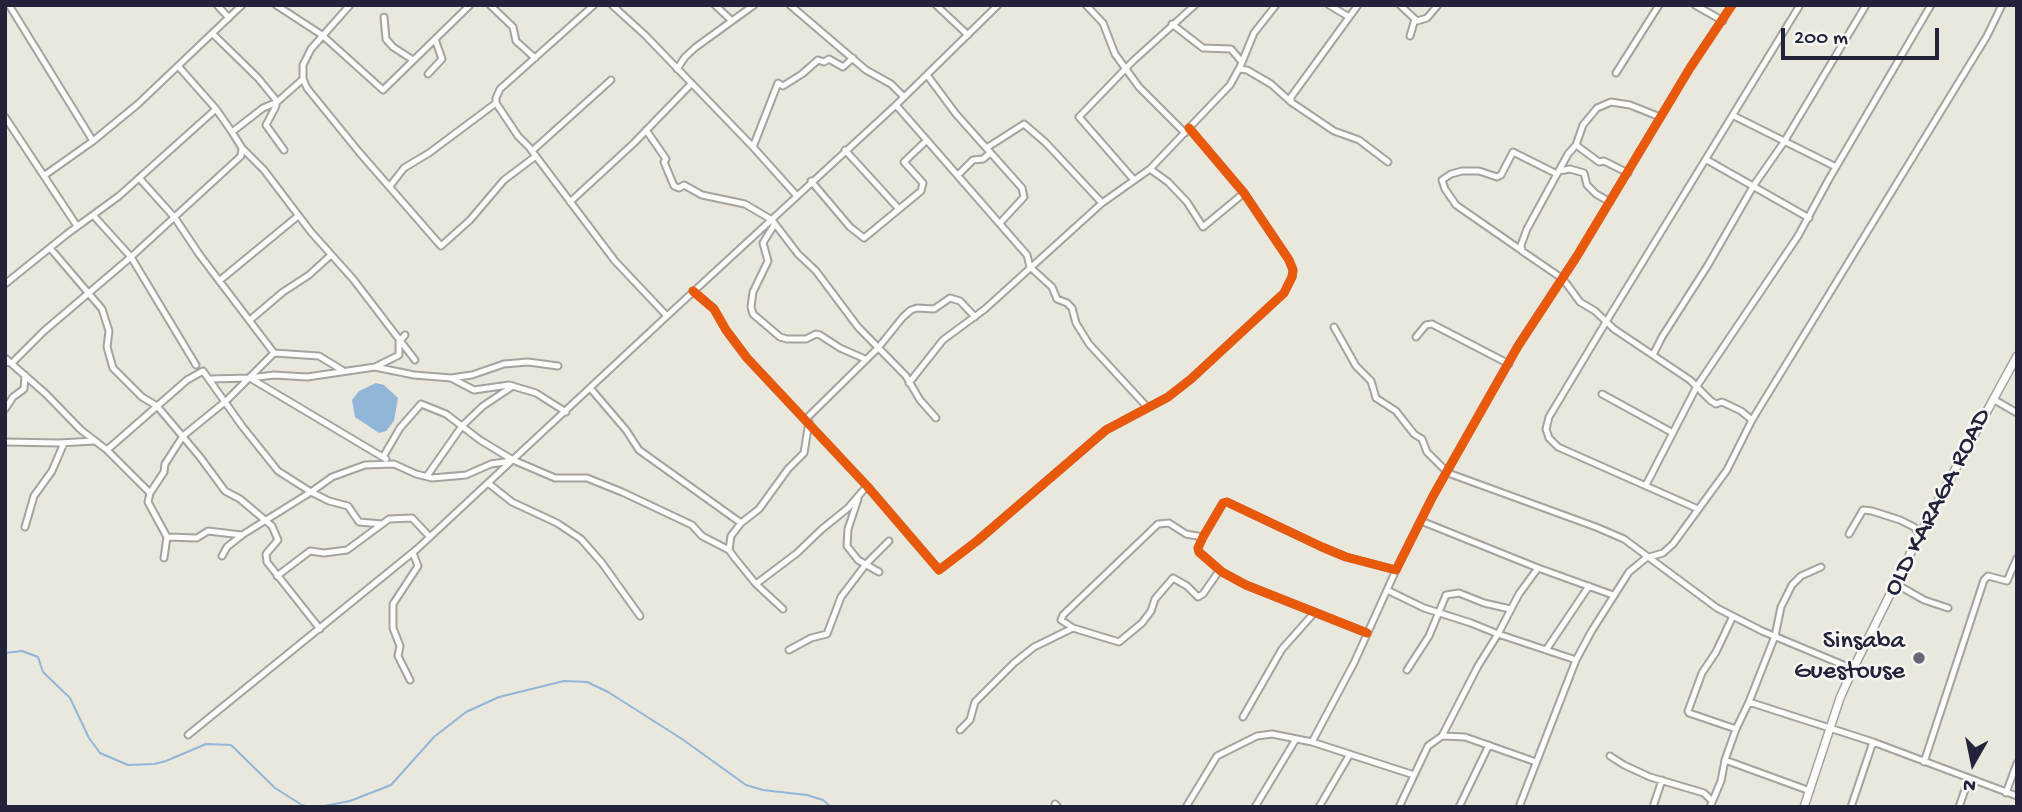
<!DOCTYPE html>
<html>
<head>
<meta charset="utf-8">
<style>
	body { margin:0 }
	#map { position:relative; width:2022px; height:812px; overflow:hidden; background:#eae8dd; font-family:"Gochi Hand",sans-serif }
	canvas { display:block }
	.frame { position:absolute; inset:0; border:7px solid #22223b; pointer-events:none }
	.north { position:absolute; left:1938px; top:728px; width:70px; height:70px; -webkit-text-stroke:5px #f6f6f2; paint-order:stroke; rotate:189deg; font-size:19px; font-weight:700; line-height:28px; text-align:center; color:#22223b }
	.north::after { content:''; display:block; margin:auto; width:24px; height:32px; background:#22223b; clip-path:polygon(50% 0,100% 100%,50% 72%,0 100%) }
	.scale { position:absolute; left:1781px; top:28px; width:158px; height:32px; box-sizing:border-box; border:4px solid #22223b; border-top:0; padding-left:9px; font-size:21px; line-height:24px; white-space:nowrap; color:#22223b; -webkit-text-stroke:5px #f6f6f2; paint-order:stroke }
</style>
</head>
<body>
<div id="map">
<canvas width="2022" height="812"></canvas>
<div class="frame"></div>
<div class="north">N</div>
<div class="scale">200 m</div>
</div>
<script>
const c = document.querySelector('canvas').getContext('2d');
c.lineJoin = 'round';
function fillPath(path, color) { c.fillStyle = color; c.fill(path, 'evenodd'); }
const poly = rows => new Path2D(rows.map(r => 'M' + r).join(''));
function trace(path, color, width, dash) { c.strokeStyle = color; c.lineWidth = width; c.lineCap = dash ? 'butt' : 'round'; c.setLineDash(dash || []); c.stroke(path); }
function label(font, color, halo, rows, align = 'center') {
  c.font = font + ' "Gochi Hand",sans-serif'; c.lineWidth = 5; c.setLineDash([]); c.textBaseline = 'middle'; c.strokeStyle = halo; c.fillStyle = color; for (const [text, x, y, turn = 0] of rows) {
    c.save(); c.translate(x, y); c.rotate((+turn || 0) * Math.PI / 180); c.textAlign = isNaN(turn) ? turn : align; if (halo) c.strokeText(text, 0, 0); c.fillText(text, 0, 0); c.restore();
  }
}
const water = poly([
	[376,383,384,385,398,398,394,421,386,431,379,433,355,417,352,400,359,391]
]);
const stream = poly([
	[5,653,22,651,38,657,43,672,70,698,89,738,100,753,128,765,154,764,166,761,206,744,231,745,275,788,302,805,310,807],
	[319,807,350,801,391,785,434,737,466,712,499,697,564,681,587,682,608,692,682,739,746,785,763,790,807,795,823,800,831,807]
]);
const minor = poly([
	[9,5,93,141],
	[217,5,229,18],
	[276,5,322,35,383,90,470,5],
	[350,5,311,49,303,65,303,79,307,88,359,152,441,246,470,220,504,180,536,156],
	[490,5,513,27,516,41,535,58],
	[594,5,500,89,496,98,496,103,518,136,529,147,615,261,667,316,896,105,998,5],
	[612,5,645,35,753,147,797,196],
	[715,5,732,21],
	[790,5,866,70,891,84,904,97],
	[936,5,968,35],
	[1086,5,1103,23,1115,54,1139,87,1185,133],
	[1329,5,1349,17],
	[1400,5,1417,21,1427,18,1438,5],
	[1695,5,1723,21],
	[384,17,386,39,393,47,413,60],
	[1172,24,1203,48,1231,49,1242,62],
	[213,34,258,78,276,100,276,106,266,125,284,150],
	[1410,36,1415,19],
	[677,69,685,57,696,47,754,5],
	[1239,69,1247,70,1271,84,1291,102,1291,97,1358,5],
	[1616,73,1659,5],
	[428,74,442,59,435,39],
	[927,75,956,114,1022,188,1024,197,1000,223],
	[1291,102,1334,131,1359,140,1388,162],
	[896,105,1027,255,1030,267,1052,287,1057,299,1067,303,1072,308,1076,323,1089,344,1148,408],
	[1734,116,1836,167],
	[5,117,77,226],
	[646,130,666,159,664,162,674,186,679,188,684,185,702,195,745,204,772,220,798,254,816,271,858,327,906,376,920,400,936,418],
	[232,132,263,108,277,102,303,79],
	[1576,145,1568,154,1527,229,1521,245,1522,251,1563,279,1580,302,1595,311,1614,329,1690,380,1711,401,1716,404,1722,402,1741,411,1752,420],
	[753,147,778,83,783,86,802,74,818,60,824,62,829,59,843,67,853,58],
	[988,147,1024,124,1046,143,1102,203],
	[242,148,264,170,311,232,353,279,415,360],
	[845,150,898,208],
	[532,151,611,80],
	[1707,160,1809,218],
	[1150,169,1168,182,1187,202,1203,227,1244,193],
	[1559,171,1570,169,1584,173,1587,185,1596,194,1610,202],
	[1628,173,1604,161,1599,162,1576,145,1583,125,1597,108,1611,102,1630,105,1660,117],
	[45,175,93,141,138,104,242,5],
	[958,175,973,160,983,159,990,153],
	[140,179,175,218,199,254,274,353,226,401,183,436,165,464,164,472,150,493],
	[1134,180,1079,117,1133,61,1195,5],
	[811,181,850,227,864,238,921,191,923,183,904,162,927,140],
	[390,186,404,168,429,153,496,103],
	[570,202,634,143,691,84],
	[93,215,131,257,196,365],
	[774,225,763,243,768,261,753,292,751,307,753,314,780,337,787,339,806,339,816,334,820,335,840,348,865,359],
	[50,248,102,309,109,331,107,347,113,368,142,397,157,406,200,457,225,491,240,499,272,526,278,540,266,554,267,562,320,629],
	[1521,250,1456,205,1445,189,1442,180,1451,174,1462,171,1479,171,1497,177,1501,175,1513,152,1557,174],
	[219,281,298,216],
	[5,284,67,234,119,196,216,109],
	[693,291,714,309,726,330,747,358,867,486,939,570,977,541,1106,430,1168,397,1191,379,1284,293,1292,277,1293,270,1289,260,1244,193,1189,128],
	[250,320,283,292,309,275,331,255],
	[1334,327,1356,366,1371,381,1376,398,1396,411,1414,434,1422,439,1427,452,1448,473,1596,527,1624,539,1717,608,1762,631,1853,669],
	[1416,337,1426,325,1432,324,1509,364],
	[274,353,319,356,342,370],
	[1653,355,1662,337,1708,265,1754,185,1784,142,1866,5],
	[5,358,46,394,81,430,107,450,150,493,148,502,167,537,164,558],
	[5,362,12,363,44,331,131,257,241,156,242,148,232,132,216,109,178,66],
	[375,367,414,375,451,378,474,390,509,385,536,393,566,412],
	[451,378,472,375,504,364,528,362,558,366],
	[209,379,250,378],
	[909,383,943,340,985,309,1102,203,1150,169,1230,85,1240,67,1254,33,1276,5],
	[591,389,626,430,639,450,741,523],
	[1602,394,1673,433],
	[1993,399,2017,413],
	[5,409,13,397,24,389,25,375],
	[806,419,878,348,903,317,911,310,917,308,934,309,950,298,960,301,975,317],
	[5,442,59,443,95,441],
	[107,450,187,380,203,371,242,426,278,471,311,492,332,477,365,465,394,464,416,474,432,478,466,475,491,464,511,461],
	[383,457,400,428,421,404,446,414,480,440,513,460,555,478,587,478,622,492,692,525,702,536,729,550],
	[386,459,250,378,274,375,307,377,375,367,399,355,399,342,405,335],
	[427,476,462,426,483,406,513,386],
	[488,483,512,502,557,523,581,539,602,563,640,616],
	[1646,485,1697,386,1798,236,1829,179,1931,5],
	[858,499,848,529,847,546,858,560,879,572],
	[1698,509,1558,447,1549,438,1546,429,1549,417,1606,322,1800,5],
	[1421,521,1538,568,1613,595],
	[25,527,34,496,52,471,64,443],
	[1849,534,1863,510,1872,511,1900,520,1914,527,1920,534],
	[167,537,197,538,208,531,242,535,311,492,329,501,348,506,359,522,382,524],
	[1203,537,1186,534,1169,523,1158,524,1063,615,1061,620,1073,628,1119,642,1142,623,1151,611,1155,599,1173,578,1187,586,1198,597,1203,594,1219,571],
	[222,556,227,547,242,535],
	[1821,567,1801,576,1792,585,1781,607,1775,636,1749,702,1873,742,2017,796],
	[1538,568,1519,594,1498,634,1576,660],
	[277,576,310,551,324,553,347,550,389,519,412,518,429,536],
	[756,584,797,553,822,529,848,508,867,486],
	[1896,584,1924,600,1948,608],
	[1387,590,1424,608,1471,623,1498,634,1478,666,1442,736],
	[783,609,756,584,734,557,729,550,731,536,741,523,759,509,788,469,804,453,809,422],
	[1733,616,1716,652,1702,673,1688,711,1689,713,1736,729],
	[1367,633,1246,585,1222,572,1199,552,1198,548,1203,537,1223,503,1227,502,1322,547,1346,557,1396,570,1433,496,1518,346,1577,256,1690,68,1732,5],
	[789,650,811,638,827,634,841,597,866,564,889,541],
	[1546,650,1589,586],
	[1407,670,1429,636,1446,595,1459,593,1484,603,1510,609],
	[410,680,398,656,400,646,393,628,393,604,418,566,413,553],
	[1243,717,1282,649,1314,613],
	[960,730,970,720,975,702,1014,663,1034,647,1073,628],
	[188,735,417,549,667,316],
	[1312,742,1354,663,1396,570],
	[1610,756,1624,765,1650,777,1704,793,1712,801],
	[1725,760,1810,791],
	[1924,762,1984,580,1988,576,2007,581,2017,558],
	[2006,793,2017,763],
	[1055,804,1058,807],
	[1186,807,1217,756,1257,736,1272,734,1312,742,1414,775],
	[1255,807,1296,739],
	[1319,807,1350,754],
	[1399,807,1428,746,1442,736,1465,737,1536,762],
	[1459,807,1489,745],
	[1519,807,1576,660,1591,632,1629,572,1646,558,1663,553,1673,544,1727,470,1752,420,1987,36,2002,5],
	[1653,807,1662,780],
	[1710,807,1721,781,1725,760,1736,729,1749,702],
	[1851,807,1873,742],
	[1959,807,1969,778]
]);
const tertiary = poly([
	[1804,807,1840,698,1853,669,1920,534,2017,356]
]);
const cycleway = poly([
	[693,291,714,309,726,330,747,358,867,486,939,570,977,541,1106,430,1168,397,1191,379,1284,293,1292,277,1293,270,1289,260,1244,193,1189,128],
	[1367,633,1246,585,1222,572,1199,552,1198,548,1203,537,1223,503,1227,502,1322,547,1346,557,1396,570,1433,496,1518,346,1577,256,1690,68,1732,5]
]);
const markers = [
	[1919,658,7,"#686774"]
];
const streetNames = [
	["OLD KARAGA ROAD",1939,503,-63]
];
const poiNames = [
	["Sinsaba",1905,643],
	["Guestouse",1905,673]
];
fillPath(water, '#92b6da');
trace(stream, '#92b6da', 2);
trace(minor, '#a5a3a0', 9);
trace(tertiary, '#a5a3a0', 10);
trace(minor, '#fcfcfa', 5);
trace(tertiary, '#fcfcfa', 7);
trace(cycleway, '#e8590c', 9);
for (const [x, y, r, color] of markers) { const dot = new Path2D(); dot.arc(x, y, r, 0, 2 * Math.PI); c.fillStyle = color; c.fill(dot); trace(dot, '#f6f6f2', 2.5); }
label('26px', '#22223b', '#f6f6f2', streetNames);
label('26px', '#22223b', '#f6f6f2', poiNames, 'right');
</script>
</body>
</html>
